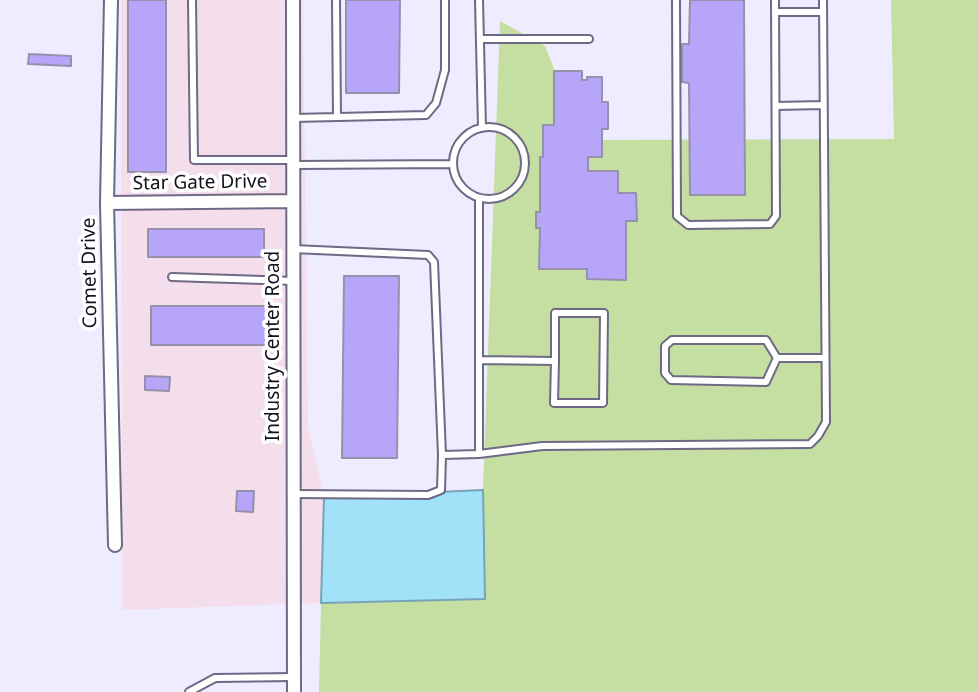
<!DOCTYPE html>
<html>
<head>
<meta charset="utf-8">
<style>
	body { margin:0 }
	canvas { display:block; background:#efecff }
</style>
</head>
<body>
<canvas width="978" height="692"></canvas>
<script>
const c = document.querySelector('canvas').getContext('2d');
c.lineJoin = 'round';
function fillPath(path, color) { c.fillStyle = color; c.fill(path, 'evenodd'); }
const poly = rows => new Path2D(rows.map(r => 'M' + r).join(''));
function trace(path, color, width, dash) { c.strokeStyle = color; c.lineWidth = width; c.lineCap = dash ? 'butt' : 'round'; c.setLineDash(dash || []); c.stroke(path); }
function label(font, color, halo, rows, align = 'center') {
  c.font = font + ' "Noto Sans",sans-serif'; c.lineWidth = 7; c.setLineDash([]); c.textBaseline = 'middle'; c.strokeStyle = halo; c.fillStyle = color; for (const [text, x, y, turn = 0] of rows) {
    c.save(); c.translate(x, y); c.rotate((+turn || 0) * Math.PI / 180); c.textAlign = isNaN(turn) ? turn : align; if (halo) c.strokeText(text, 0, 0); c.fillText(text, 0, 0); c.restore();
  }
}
const industrial = poly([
	[121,0,303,0,308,426,324,497,321,603,122,610]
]);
const green = poly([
	[891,0,978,0,978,692,319,692,321,603,485,598,483,490,500,21,545,46,577,126,577,140,894,139]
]);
const water = poly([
	[483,490,485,599,321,603,324,497,483,490]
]);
const building = poly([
	[128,0,166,0,166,172,128,172,128,0],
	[346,0,400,0,399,93,346,93,346,0],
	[690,0,744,0,745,195,690,195,689,83,682,82,682,44,689,44,690,0],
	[29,54,71,56,71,66,28,64,29,54],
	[554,71,582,71,582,80,587,80,587,77,602,77,602,102,608,102,608,129,602,129,602,157,588,157,588,171,618,171,618,193,636,193,637,221,626,221,626,280,587,279,587,269,539,269,540,228,536,228,536,212,540,212,540,157,543,157,543,125,554,125,554,71],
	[148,229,264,229,264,257,148,257,148,229],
	[344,276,399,276,397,458,342,458,344,276],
	[151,306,266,306,266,345,151,345,151,306],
	[145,376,170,377,169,391,145,390,145,376],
	[237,491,254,491,253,512,236,511,237,491]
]);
const service = poly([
	[192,0,194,160,293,160],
	[336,0,337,117],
	[479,0,482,128],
	[676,0,677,216,688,225,770,224,776,216,775,0],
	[775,12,823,12],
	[480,39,589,39],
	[776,106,823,105],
	[293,118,426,115,436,103,445,70,445,0],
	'453 163a36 36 0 1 1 72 0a36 36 0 1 1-72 0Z',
	[293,165,453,164],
	[293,249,428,255,434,262,442,455,441,490,428,495,294,494],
	[172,277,293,281],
	[777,358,766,382,671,380,665,373,665,346,672,340,766,340,777,358,825,358],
	[479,360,555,361,555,313,604,313,603,403,554,403,555,361],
	[479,454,479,198],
	[442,455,479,454,542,446,810,444,818,436,826,422,823,0],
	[189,692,215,678,294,677]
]);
const minor = poly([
	[111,0,107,203,115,545],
	[293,0,294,692],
	[107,203,293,201]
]);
const streetNames = [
	["Star Gate Drive",200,183,-1],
	["Comet Drive",90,273,-91],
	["Industry Center Road",274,346,-90]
];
fillPath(industrial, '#f4deeb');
fillPath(green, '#c5dfa2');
fillPath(water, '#a1e2f8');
trace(water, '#76a3b6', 2);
fillPath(building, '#b7a5f9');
trace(building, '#9590ac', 2);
trace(service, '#6e6984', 10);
trace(minor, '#6e6984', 16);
trace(service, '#fff', 6);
trace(minor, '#fff', 12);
label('19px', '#13111b', '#fff', streetNames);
</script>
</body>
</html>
